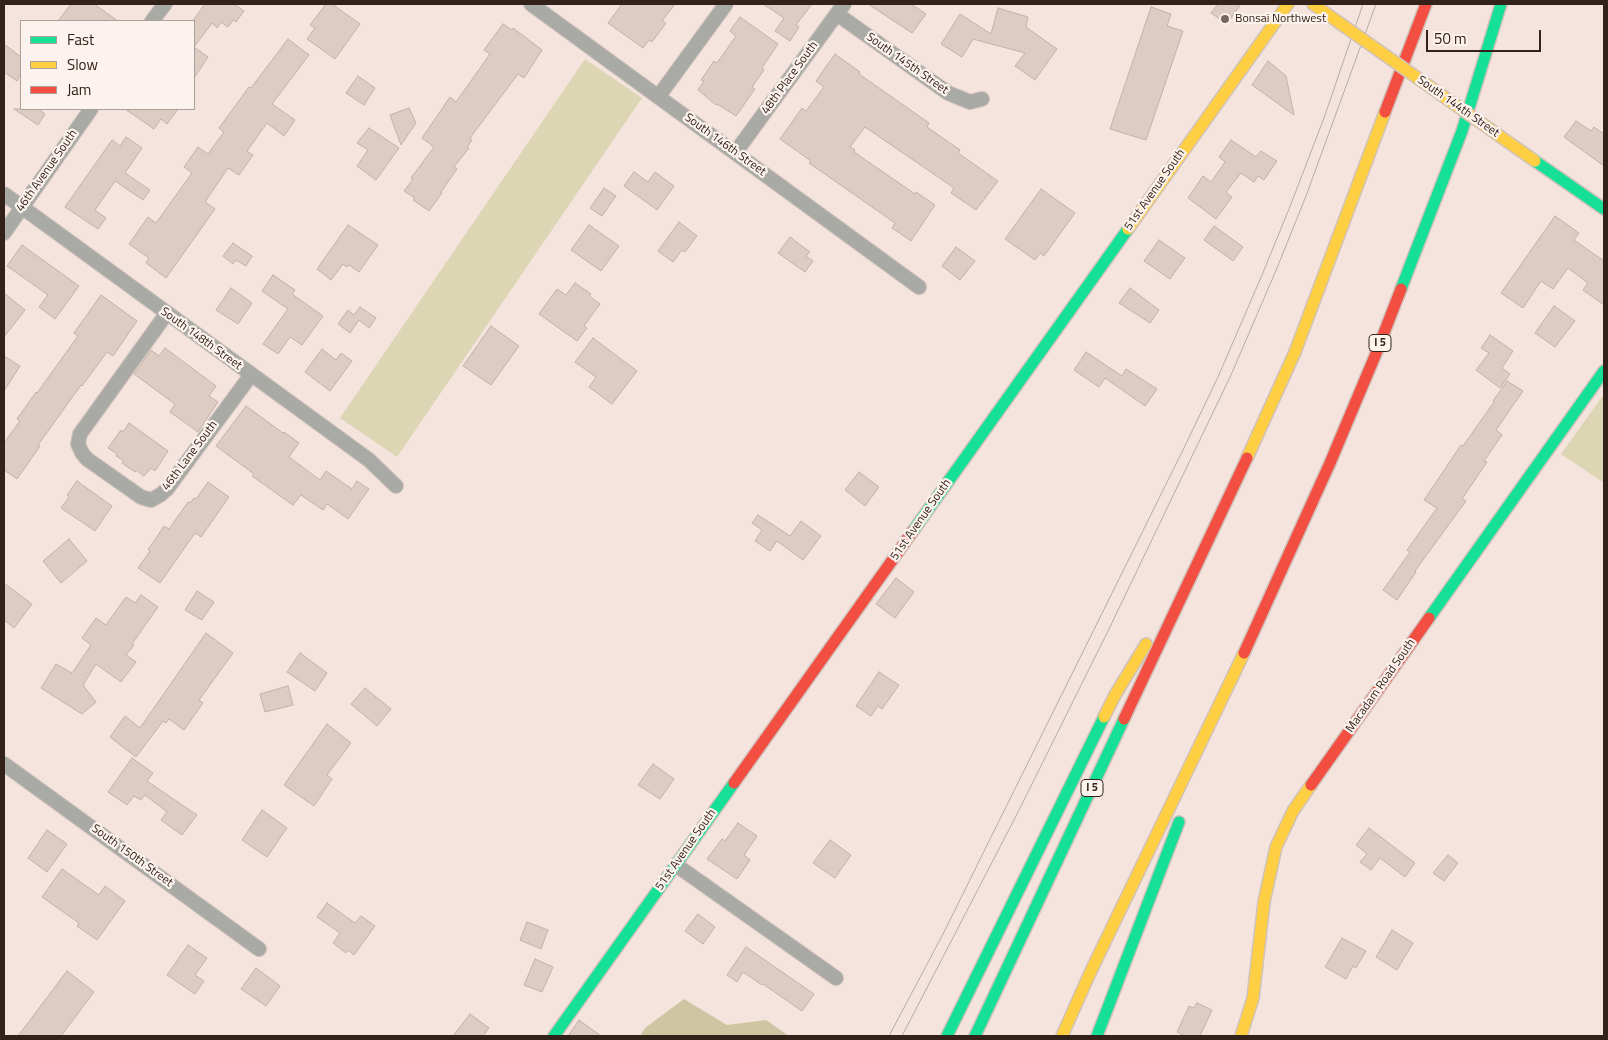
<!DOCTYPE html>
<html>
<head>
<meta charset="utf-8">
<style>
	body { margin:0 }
	#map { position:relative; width:1608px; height:1040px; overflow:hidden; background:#f4e4dd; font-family:"Titillium Web",sans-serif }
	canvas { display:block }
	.frame { position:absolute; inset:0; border:5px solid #332219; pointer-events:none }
	.legend { position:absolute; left:20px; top:20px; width:175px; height:90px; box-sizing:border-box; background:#fcf2ee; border:1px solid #ac9f99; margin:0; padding:6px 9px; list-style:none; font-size:15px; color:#332219 }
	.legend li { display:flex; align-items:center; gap:10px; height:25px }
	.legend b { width:25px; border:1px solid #ac9f99 }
	.scale { position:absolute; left:1426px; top:30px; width:115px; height:22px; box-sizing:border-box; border:2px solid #332219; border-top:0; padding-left:6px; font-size:15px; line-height:18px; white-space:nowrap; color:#332219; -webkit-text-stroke:4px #fcf2ee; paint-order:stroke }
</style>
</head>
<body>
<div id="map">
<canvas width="1608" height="1040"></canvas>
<div class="frame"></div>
<ul class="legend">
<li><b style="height:6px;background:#16e098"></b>Fast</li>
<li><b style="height:6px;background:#ffcf43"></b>Slow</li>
<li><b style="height:6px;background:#f24e42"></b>Jam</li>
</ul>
<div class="scale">50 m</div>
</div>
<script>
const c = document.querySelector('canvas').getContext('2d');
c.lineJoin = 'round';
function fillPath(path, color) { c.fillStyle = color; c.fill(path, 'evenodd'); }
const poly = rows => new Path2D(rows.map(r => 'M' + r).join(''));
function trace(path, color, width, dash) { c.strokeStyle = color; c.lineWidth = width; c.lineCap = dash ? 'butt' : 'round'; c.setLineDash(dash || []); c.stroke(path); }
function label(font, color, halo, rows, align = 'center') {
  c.font = font + ' "Titillium Web",sans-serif'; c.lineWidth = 4.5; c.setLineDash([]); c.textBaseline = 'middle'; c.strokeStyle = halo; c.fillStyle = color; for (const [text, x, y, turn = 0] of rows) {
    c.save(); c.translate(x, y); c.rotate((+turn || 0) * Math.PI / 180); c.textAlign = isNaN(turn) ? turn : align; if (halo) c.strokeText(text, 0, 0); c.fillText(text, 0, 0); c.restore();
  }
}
const green = poly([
	[585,59,642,98,397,457,340,418],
	[1604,394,1604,483,1561,454]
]);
const forest = poly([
	[684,999,727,1025,766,1020,789,1036,640,1036,645,1028]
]);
const building = poly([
	[71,4,94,4,118,21,58,21,71,4],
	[205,4,234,4,244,11,236,22,233,20,228,27,221,22,217,28,212,23,194,47,208,57,194,78,194,19,205,4],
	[326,4,332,4,360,24,335,59,307,39,315,28,310,25,326,4],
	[622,4,675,4,662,21,666,23,652,42,649,40,643,48,608,23,622,4],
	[763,4,812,4,796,25,799,27,790,41,775,31,784,18,763,4],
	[868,4,911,4,926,14,912,33,868,4],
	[1218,4,1241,4,1227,24,1211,13,1218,4],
	[1151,7,1171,14,1167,26,1183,31,1146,140,1110,129,1151,7],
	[998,8,1028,17,1026,27,1057,49,1035,80,1015,66,1025,53,973,39,962,57,941,44,960,14,991,34,998,8],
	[740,17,778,44,762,68,764,70,752,87,755,89,736,116,717,104,716,105,698,90,704,81,701,80,714,61,717,63,736,36,730,31,740,17],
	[503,24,512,30,513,28,542,50,524,78,518,74,470,138,472,140,467,147,469,148,454,167,457,169,441,192,442,193,429,211,413,200,415,198,404,191,413,179,411,178,434,147,422,138,450,97,456,102,490,54,484,50,503,24],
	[288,39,309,55,272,104,295,120,284,136,267,123,247,151,253,155,239,175,228,168,205,202,215,209,166,278,146,263,149,258,129,244,148,217,156,223,192,173,184,167,198,147,208,154,224,132,219,128,249,87,251,88,288,39],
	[4,44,21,57,21,74,17,81,4,72,4,44],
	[835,54,860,72,859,74,929,123,927,127,960,150,958,153,998,181,976,210,951,193,954,188,865,127,850,147,855,150,854,152,915,194,916,192,935,205,911,241,892,228,895,223,809,163,811,161,780,139,802,108,806,111,824,87,816,81,835,54],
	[1268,61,1286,76,1294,115,1252,85,1268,61],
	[358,76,375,88,364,105,346,93,358,76],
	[409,108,416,123,401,145,390,115,409,108],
	[14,109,38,109,45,114,38,125,14,109],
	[125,109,178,109,167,124,161,119,154,129,125,109],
	[1576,121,1591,131,1594,127,1604,134,1604,166,1564,137,1576,121],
	[369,128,399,148,376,180,357,166,368,150,357,143,369,128],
	[126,137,142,148,125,173,150,190,143,200,115,181,95,210,106,218,98,229,65,207,112,140,120,146,126,137],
	[1231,140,1256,157,1261,151,1277,161,1264,180,1258,176,1254,182,1241,173,1226,192,1232,197,1216,219,1188,198,1203,176,1211,182,1225,162,1219,157,1231,140],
	[634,172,648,182,655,172,674,186,657,210,624,186,634,172],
	[604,188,616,196,602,216,590,208,604,188],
	[1041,189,1075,213,1044,256,1040,253,1035,260,1005,239,1041,189],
	[1555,216,1579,233,1574,240,1604,261,1604,305,1583,290,1588,283,1568,268,1553,289,1541,281,1523,308,1501,293,1555,216],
	[679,222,697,236,685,252,682,250,673,262,658,251,679,222],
	[348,225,378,245,359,272,349,265,347,267,343,264,331,280,317,269,348,225],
	[589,225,619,246,601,271,571,250,589,225],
	[1214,226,1243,247,1233,261,1204,240,1214,226],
	[790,237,810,252,806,256,813,261,805,272,778,253,790,237],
	[1159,240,1185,258,1170,279,1144,261,1159,240],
	[233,243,252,256,246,266,236,260,233,264,223,256,233,243],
	[22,245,79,286,55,319,39,307,48,295,7,266,22,245],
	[956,247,975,261,960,280,942,266,956,247],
	[273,275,295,290,292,294,323,316,302,345,290,337,278,354,263,344,288,309,262,291,273,275],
	[575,283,591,294,589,296,600,304,584,326,587,328,577,341,539,314,557,289,566,295,575,283],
	[231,288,252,303,238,324,216,310,231,288],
	[1130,288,1159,310,1150,323,1119,303,1130,288],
	[4,293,25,310,4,337,4,293],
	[101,295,137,321,113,356,107,352,82,386,81,385,38,445,40,446,17,479,4,470,4,443,20,421,17,419,36,392,37,393,78,336,74,333,101,295],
	[1554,306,1575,321,1555,347,1535,333,1554,306],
	[360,307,376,318,369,328,359,320,350,333,338,324,348,310,354,315,360,307],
	[491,326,519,346,491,385,463,366,491,326],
	[1490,335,1513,351,1502,368,1510,374,1500,388,1476,370,1489,353,1481,348,1490,335],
	[593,338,637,371,612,404,589,387,596,377,575,362,593,338],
	[165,348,216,386,209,396,218,402,198,432,170,412,175,404,134,374,151,350,159,356,165,348],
	[322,349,336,360,341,353,352,361,330,391,305,372,322,349],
	[1086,352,1122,376,1126,369,1157,389,1145,406,1105,378,1099,387,1074,370,1086,352],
	[4,356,20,366,4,391,4,356],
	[1507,381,1523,391,1496,430,1502,435,1484,461,1487,462,1462,499,1466,501,1415,571,1416,572,1397,600,1383,590,1410,552,1407,550,1437,508,1424,500,1461,445,1463,446,1494,402,1493,401,1507,381],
	[246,406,283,433,284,432,299,443,289,457,320,480,326,471,352,489,357,481,369,489,348,519,327,504,323,510,301,495,293,505,252,476,254,474,216,446,246,406],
	[129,423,168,451,155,471,151,468,144,476,136,470,135,472,122,463,124,461,116,456,117,454,108,448,121,430,123,432,129,423],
	[859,472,879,487,865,506,845,490,859,472],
	[77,481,112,506,95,531,61,508,69,497,67,495,77,481],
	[208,482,229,497,201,537,195,533,160,583,138,568,150,551,148,549,152,544,164,526,169,529,188,502,190,503,194,498,196,499,208,482],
	[758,515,790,536,801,521,821,536,803,560,777,541,770,551,755,541,762,530,752,523,758,515],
	[69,539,87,561,61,583,43,561,69,539],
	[896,578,914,592,895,618,876,604,896,578],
	[4,583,32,604,14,628,4,620,4,583],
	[197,591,214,602,202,620,185,610,197,591],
	[141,595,158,607,132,644,134,645,126,655,136,662,121,682,96,664,83,685,96,702,82,714,41,688,56,664,72,673,91,645,82,638,96,618,106,625,126,597,135,603,141,595],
	[206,633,233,653,199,700,203,703,184,730,169,719,166,723,163,721,136,757,110,737,125,716,140,728,206,633],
	[300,653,327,673,315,691,287,672,300,653],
	[879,672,899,685,882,709,878,706,871,716,856,706,879,672],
	[288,686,293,705,265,712,260,694,288,686],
	[365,688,391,709,377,726,351,704,365,688],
	[327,724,351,743,327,775,332,779,314,806,284,785,327,724],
	[132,758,153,773,147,781,197,815,182,835,161,820,167,812,145,795,141,800,134,796,127,805,108,792,132,758],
	[653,764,674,779,660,799,638,785,653,764],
	[262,810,287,828,267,857,242,840,262,810],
	[738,823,757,836,744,855,750,860,737,879,707,859,722,839,725,841,738,823],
	[1369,828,1415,863,1405,877,1380,858,1371,870,1360,862,1367,854,1356,845,1369,828],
	[47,830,67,844,47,872,28,858,47,830],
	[830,840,851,855,835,878,813,863,830,840],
	[1448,855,1458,863,1444,881,1433,873,1448,855],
	[62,869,99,895,105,886,125,901,97,940,77,926,79,923,42,897,62,869],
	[327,903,355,923,361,916,375,926,354,955,348,950,346,953,333,943,340,933,317,917,327,903],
	[698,914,715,927,703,944,685,931,698,914],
	[527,922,548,930,541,949,520,940,527,922],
	[1392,930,1413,943,1397,970,1376,957,1392,930],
	[1342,938,1366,951,1356,968,1353,966,1346,979,1325,967,1342,938],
	[188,945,207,958,195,975,204,981,195,994,167,975,188,945],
	[746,947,814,994,802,1011,763,984,762,985,743,972,737,982,727,975,746,947],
	[535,959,553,967,542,992,524,985,535,959],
	[256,968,280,986,266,1006,241,989,256,968],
	[67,971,94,992,61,1036,18,1036,67,971],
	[1197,1003,1212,1010,1200,1036,1185,1036,1177,1032,1189,1006,1194,1008,1197,1003],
	[470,1014,489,1028,483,1036,453,1036,470,1014],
	[579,1020,601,1036,568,1036,579,1020]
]);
const street = poly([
	[531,4,919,287],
	[837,14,948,93,970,102,982,99],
	[152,21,165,4],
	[658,97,726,4],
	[735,153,844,4],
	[4,194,369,460,396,486],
	[4,233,91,109],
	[167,313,80,434,78,444,82,453,87,459,141,497,151,500,160,495,167,489,251,375],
	[4,764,259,949],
	[676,865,836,978]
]);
const fast = poly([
	[1535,161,1604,209],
	[1401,289,1462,131,1501,4],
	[913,531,1128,229],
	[1429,618,1604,371],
	[554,1036,734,783],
	[947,1036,1104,717],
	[975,1036,1124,719],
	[1097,1036,1179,822]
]);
const slow = poly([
	[1313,4,1341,24],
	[1128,229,1288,4],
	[1247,458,1295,352,1385,112],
	[1104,717,1115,695,1146,644],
	[1062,1036,1090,973,1244,653],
	[1241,1036,1253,998,1264,902,1276,847,1293,811,1311,785]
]);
const jam = poly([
	[1385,112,1426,4],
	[1244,653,1330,463,1375,356,1401,289],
	[1124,719,1247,458],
	[734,783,913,531],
	[1311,785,1429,618]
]);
const tram = poly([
	[889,1036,943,934,1182,452,1218,377,1262,275,1289,209,1324,118,1363,4],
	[902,1036,1016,816,1109,629,1231,375,1277,268,1306,196,1376,4]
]);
const slowBridge = poly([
	[1341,24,1535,161]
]);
const markers = [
	[1225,19,5,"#77665e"]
];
const shields = [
	[1380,343,22],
	[1092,788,22]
];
const shieldNames = [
	["I 5",1380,343],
	["I 5",1092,788]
];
const poiNames = [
	["Bonsai Northwest",1235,19]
];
const streetNames = [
	["South 145th Street",907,64,35],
	["48th Place South",790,78,-54],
	["South 144th Street",1458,107,35],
	["South 146th Street",725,145,36],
	["46th Avenue South",47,171,-55],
	["51st Avenue South",1155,190,-55],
	["South 148th Street",201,339,36],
	["46th Lane South",190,456,-53],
	["51st Avenue South",921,520,-55],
	["Macadam Road South",1381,686,-55],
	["51st Avenue South",686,850,-55],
	["South 150th Street",132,856,36]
];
fillPath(green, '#ddd6b5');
fillPath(forest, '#cec6a2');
fillPath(building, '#decbc2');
trace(building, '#c0b1aa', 1);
trace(street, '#d0c2bb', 16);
trace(fast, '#d0c2bb', 14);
trace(slow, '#d0c2bb', 14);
trace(jam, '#d0c2bb', 14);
trace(street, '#a9aaa6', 14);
trace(fast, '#16e098', 11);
trace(slow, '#ffcf43', 11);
trace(jam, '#f24e42', 11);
trace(tram, '#b3ada7', 1);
trace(slowBridge, '#d0c2bb', 14, []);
trace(slowBridge, '#ffcf43', 11);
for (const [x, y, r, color] of markers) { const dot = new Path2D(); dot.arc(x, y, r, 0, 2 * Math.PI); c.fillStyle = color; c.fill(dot); trace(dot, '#fcf2ee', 2); }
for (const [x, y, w] of shields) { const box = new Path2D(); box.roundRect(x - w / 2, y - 8.5, w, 17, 4); c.fillStyle = '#fcf2ee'; c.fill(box); trace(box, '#332219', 1); }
label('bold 11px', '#332219', null, shieldNames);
label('12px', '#332219', '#fcf2ee', poiNames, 'left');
label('12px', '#332219', '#fcf2ee', streetNames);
</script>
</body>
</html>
